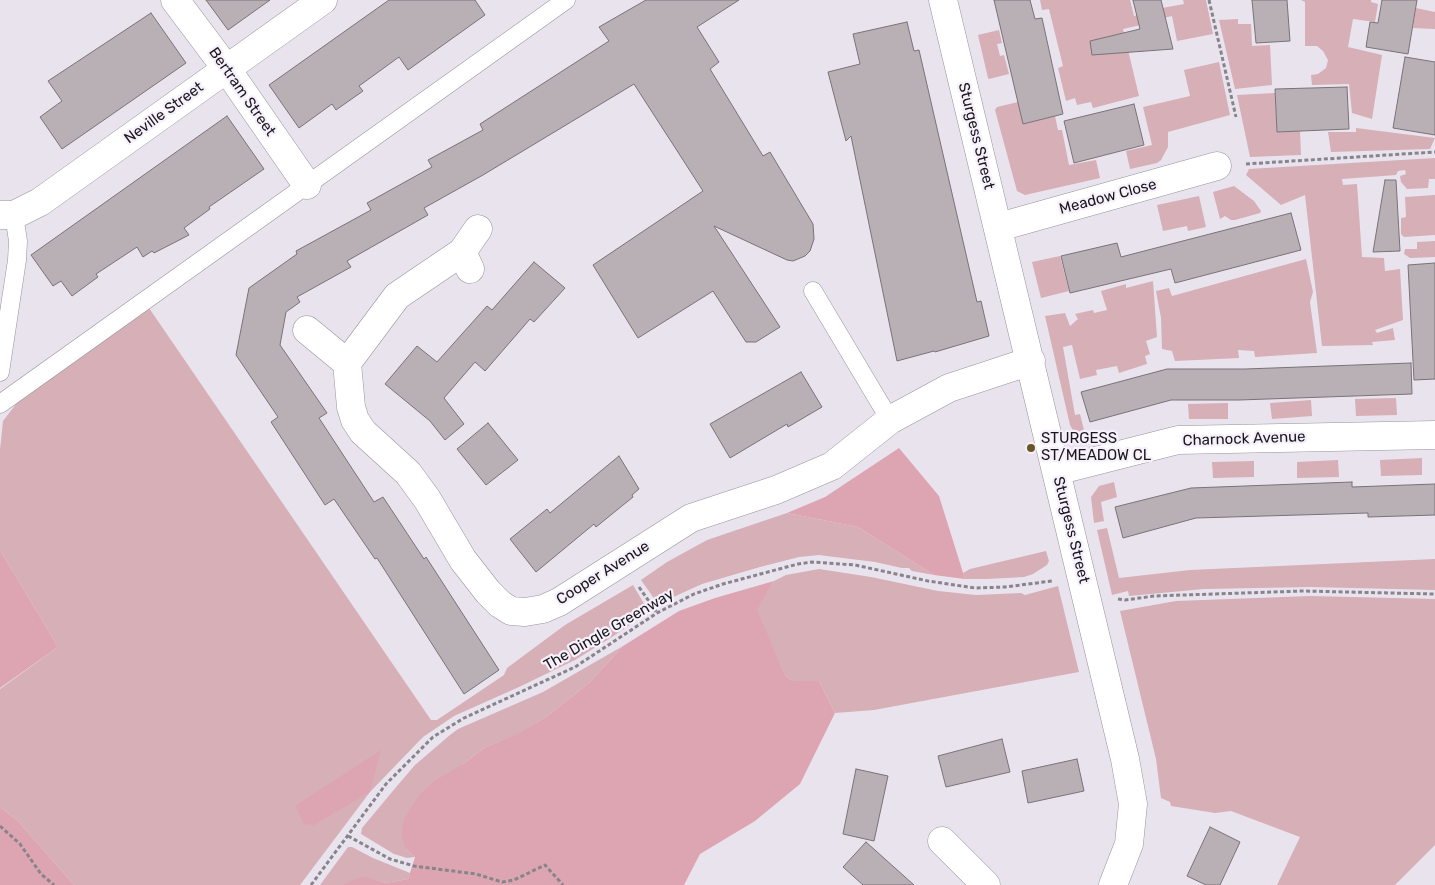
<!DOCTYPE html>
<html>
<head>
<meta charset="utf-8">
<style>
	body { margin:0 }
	canvas { display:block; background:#e8e3ed }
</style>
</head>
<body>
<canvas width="1435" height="885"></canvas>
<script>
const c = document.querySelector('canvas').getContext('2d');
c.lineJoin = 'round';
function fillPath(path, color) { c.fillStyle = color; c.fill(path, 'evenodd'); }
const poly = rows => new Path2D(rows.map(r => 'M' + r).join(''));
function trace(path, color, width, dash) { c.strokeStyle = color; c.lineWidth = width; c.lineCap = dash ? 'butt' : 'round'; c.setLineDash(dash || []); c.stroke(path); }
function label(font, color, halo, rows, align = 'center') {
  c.font = font + ' Rubik,sans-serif'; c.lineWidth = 4.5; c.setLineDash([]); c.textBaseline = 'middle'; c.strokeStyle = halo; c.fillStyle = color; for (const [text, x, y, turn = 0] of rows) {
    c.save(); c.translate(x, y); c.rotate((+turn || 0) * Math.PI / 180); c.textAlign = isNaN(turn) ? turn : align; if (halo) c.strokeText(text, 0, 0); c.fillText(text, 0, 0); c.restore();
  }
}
const green = poly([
	[1040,0,1130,0,1134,16,1143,14,1145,24,1123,29,1139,96,1093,108,1091,102,1077,105,1075,98,1066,101,1058,68,1063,66,1049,9,1042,10],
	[1183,0,1206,0,1213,34,1177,41,1172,16,1159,19,1157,9,1184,4],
	[1301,0,1371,0,1371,2,1378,4,1375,22,1353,19,1348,47,1382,55,1372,119,1352,113,1349,84,1312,85,1311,75,1318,74,1326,68,1328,60,1323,51,1317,46,1305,46,1305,2],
	[1416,8,1435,12,1435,29,1413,28],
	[1238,19,1238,24,1251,24,1252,46,1270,45,1272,85,1235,89,1219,20],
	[999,30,1002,43,997,44,1000,56,1004,55,1009,74,989,79,988,78,978,35],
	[1219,62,1230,115,1168,132,1168,147,1161,160,1157,163,1130,169,1126,151,1152,145,1143,107,1190,96,1184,70],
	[1275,93,1277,132,1300,131,1301,155,1250,157,1237,95],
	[1018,102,1023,124,1055,116,1058,130,1062,130,1069,165,1096,160,1100,178,1025,195,1017,191,995,110,997,107],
	[1356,128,1435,138,1430,149,1331,152,1328,132,1356,132],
	[1435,158,1435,179,1429,179,1428,188,1407,189,1401,182,1400,176,1406,174,1405,170,1398,171,1396,175,1342,179,1343,185,1357,184,1362,257,1384,258,1385,271,1400,269,1403,320,1375,330,1377,333,1393,328,1395,340,1372,342,1373,345,1322,346,1305,195,1281,205,1246,175,1249,169],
	[1234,186,1254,201,1261,211,1260,213,1235,220,1231,220,1225,216,1220,219,1213,192],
	[1435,195,1435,235,1404,237,1401,234,1401,218,1406,217,1405,197],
	[1199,196,1206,227,1188,231,1187,226,1163,231,1157,205],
	[1435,241,1435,257,1410,258,1404,254,1405,249,1417,249,1417,242],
	[1060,256,1069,291,1041,298,1032,262],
	[1306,259,1313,292,1310,302,1317,353,1255,357,1254,351,1238,350,1239,358,1175,361,1172,351,1162,349,1161,318,1156,291,1169,288,1172,296],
	[1153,281,1157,337,1146,341,1150,354,1145,356,1147,364,1119,373,1117,366,1096,370,1097,375,1080,379,1072,345,1063,347,1075,415,1080,414,1087,442,1083,442,1075,434,1070,425,1045,316,1065,313,1070,326,1078,319,1075,314,1093,310,1094,313,1107,310,1101,291,1126,284,1126,288],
	[149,308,431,720,437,720,504,675,507,668,565,625,633,585,649,612,612,637,575,660,519,687,454,716,423,737,370,792,300,885,74,885,18,821,0,807,0,689,58,647,0,550,0,450,3,421,23,395],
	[1396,398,1397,415,1356,416,1355,399],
	[1311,400,1312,416,1272,419,1270,403],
	[1228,403,1228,419,1189,419,1188,404],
	[1422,458,1422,475,1381,476,1380,460],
	[1338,460,1339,477,1297,478,1297,462],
	[1254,461,1254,477,1213,478,1212,462],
	[1114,482,1117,497,1101,502,1104,521,1094,523,1091,497,1099,486],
	[787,513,858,527,934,575,912,571,909,568,902,568,875,562,819,555,799,557,760,567,702,584,658,604,641,580,667,562,707,540],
	[1107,528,1119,578,1190,570,1435,559,1435,590,1311,587,1204,589,1129,596,1128,591,1112,595,1097,530],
	[1046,551,1049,561,1047,565,1033,574,1024,577,987,579,965,579,963,573,970,569],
	[819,569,871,577,938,591,976,595,1021,593,1025,595,1058,586,1079,672,874,710,835,713,819,681,793,681,786,677,756,610,774,581,786,575],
	[1310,596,1435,599,1435,845,1395,885,1277,885,1300,837,1231,811,1215,813,1171,806,1170,802,1161,798,1156,759,1120,611,1176,601],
	[623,646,589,683,546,717,520,733,484,748,463,764,406,849,415,857,407,858,394,854,361,834,362,828,397,786,415,765,450,735,458,729,543,692],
	[348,847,352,847,373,858,410,873,408,879,386,883,375,880,342,885,320,885]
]);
const forest = poly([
	[899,448,939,496,965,579,934,575,858,527,787,513,825,497],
	[0,550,58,647,0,688],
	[774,581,757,610,786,677,793,681,819,681,835,713,800,784,755,821,700,854,684,885,342,885,362,876,386,883,408,879,415,857,406,849,402,837,403,821,418,796,436,780,463,764,484,748,519,733,546,717,589,683,623,646,679,611,715,598],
	[381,750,370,792,314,825,304,824,295,806],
	[0,807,18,821,74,885,0,885]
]);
const building = poly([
	[206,0,270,0,228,30,206,0],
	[389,0,475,0,485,15,408,70,399,57,359,86,363,91,336,110,332,104,299,128,269,85,389,0],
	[646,0,739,0,697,27,719,62,710,69,763,156,770,152,813,224,814,239,810,251,805,256,793,261,787,260,714,226,780,327,756,342,746,342,713,291,638,338,593,265,703,191,634,84,483,175,424,208,428,215,347,261,351,267,297,297,300,302,286,312,280,345,327,413,319,418,374,502,383,497,424,559,426,557,499,670,464,694,377,558,375,559,334,499,325,505,271,422,278,417,236,355,249,288,297,254,296,251,371,210,367,203,432,167,428,160,483,130,480,124,609,41,599,27,646,0],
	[994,0,1030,0,1035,19,1042,18,1063,114,1023,124,994,0],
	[1133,0,1161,0,1173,49,1092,55,1090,41,1140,29,1133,0],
	[1252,0,1287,0,1290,41,1256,43,1252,0],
	[1382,0,1417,0,1408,54,1366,47,1370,22,1378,23,1382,0],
	[151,13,186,63,62,149,40,117,62,101,48,81,151,13],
	[907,22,914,51,919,50,977,302,981,301,989,336,935,352,934,351,897,361,851,136,846,141,828,72,860,64,853,34,907,22],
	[1405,57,1435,62,1435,135,1393,128,1405,57],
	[1347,87,1349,129,1277,132,1275,89,1347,87],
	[1134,104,1144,145,1074,163,1064,121,1134,104],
	[227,116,264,169,209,207,210,209,184,228,189,235,154,253,152,251,143,257,137,247,96,274,98,277,72,296,61,281,53,286,31,255,227,116],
	[1385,180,1396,180,1400,251,1373,252,1385,180],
	[1291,213,1301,250,1175,283,1171,269,1070,293,1061,256,1117,243,1121,257,1291,213],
	[534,262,565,288,534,322,530,319,485,371,475,362,444,398,464,424,445,440,430,421,385,384,417,346,437,362,487,306,492,310,534,262],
	[1435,263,1435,379,1414,380,1408,265,1435,263],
	[1411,363,1412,394,1239,400,1171,400,1090,422,1081,392,1167,369,1245,369,1411,363],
	[801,372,822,407,788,427,787,424,730,458,710,424,801,372],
	[488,423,518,460,486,485,457,449,488,423],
	[619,456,639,489,632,495,633,497,596,527,594,524,536,572,510,539,547,509,550,513,619,456],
	[1352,482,1352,487,1435,484,1435,515,1368,517,1368,513,1196,518,1123,538,1115,507,1191,488,1352,482],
	[1002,739,1010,772,946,787,938,756,1002,739],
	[1077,759,1084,791,1028,803,1022,771,1077,759],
	[856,769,888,776,874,841,843,834,856,769],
	[1210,827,1240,842,1220,885,1206,885,1187,876,1210,827],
	[866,842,914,885,863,885,843,867,866,842]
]);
const path = poly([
	[1209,0,1236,117],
	[1246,164,1435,152],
	[639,587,657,613],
	[1118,599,1125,600,1154,596,1303,591,1435,594],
	[0,826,20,844,41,874,54,885],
	[348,836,390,859,414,866,476,874,502,882,514,880,545,865,563,885],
	[311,885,386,784,433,737,464,718,575,667,657,613,694,594,723,584,798,564,812,562,855,565,928,581,975,588,1005,587,1052,581]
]);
const lane = poly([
	[813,291,890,420],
	[0,372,17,260,18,241,14,215],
	[0,404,566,0]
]);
const street = poly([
	[175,0,226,68,307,185],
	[943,0,1125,759,1133,804,1129,844,1113,885],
	[0,215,14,215,40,202,323,0],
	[999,227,1217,166],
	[462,252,478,229],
	[470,269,462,252,397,296,347,363,351,407,355,420,363,432,408,473,427,499,463,560,488,592,500,604,511,611,525,612,543,609,559,602,691,518,776,490,832,466,890,420,949,388,1031,361],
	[307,330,347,363],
	[1056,471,1178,440,1435,435],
	[942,841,986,885]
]);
const markers = [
	[1031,448,5,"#6a5625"]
];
const streetNames = [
	["Bertram Street",242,92,55],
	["Neville Street",164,113,-36],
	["Sturgess Street",976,136,76],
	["Meadow Close",1108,197,-15],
	["Charnock Avenue",1244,439,-2],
	["Sturgess Street",1071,530,76],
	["Cooper Avenue",603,573,-32],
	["The Dingle Greenway",609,630,-30]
];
const poiNames = [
	["STURGESS",1041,439],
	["ST/MEADOW CL",1041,456]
];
fillPath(green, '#d7afb7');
fillPath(forest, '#dda5b1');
fillPath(building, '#b9b0b6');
trace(building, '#7b7278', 1);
trace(lane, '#98939c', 19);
trace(street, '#98939c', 29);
trace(path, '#88848b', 3, [4, 2.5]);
trace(lane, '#fff', 18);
trace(street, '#fff', 28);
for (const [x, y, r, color] of markers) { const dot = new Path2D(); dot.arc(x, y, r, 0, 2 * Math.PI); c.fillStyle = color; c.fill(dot); trace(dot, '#f5f0fb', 2); }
label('15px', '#1a181b', '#f5f0fb', streetNames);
label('15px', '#1a181b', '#f5f0fb', poiNames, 'left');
</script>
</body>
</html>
